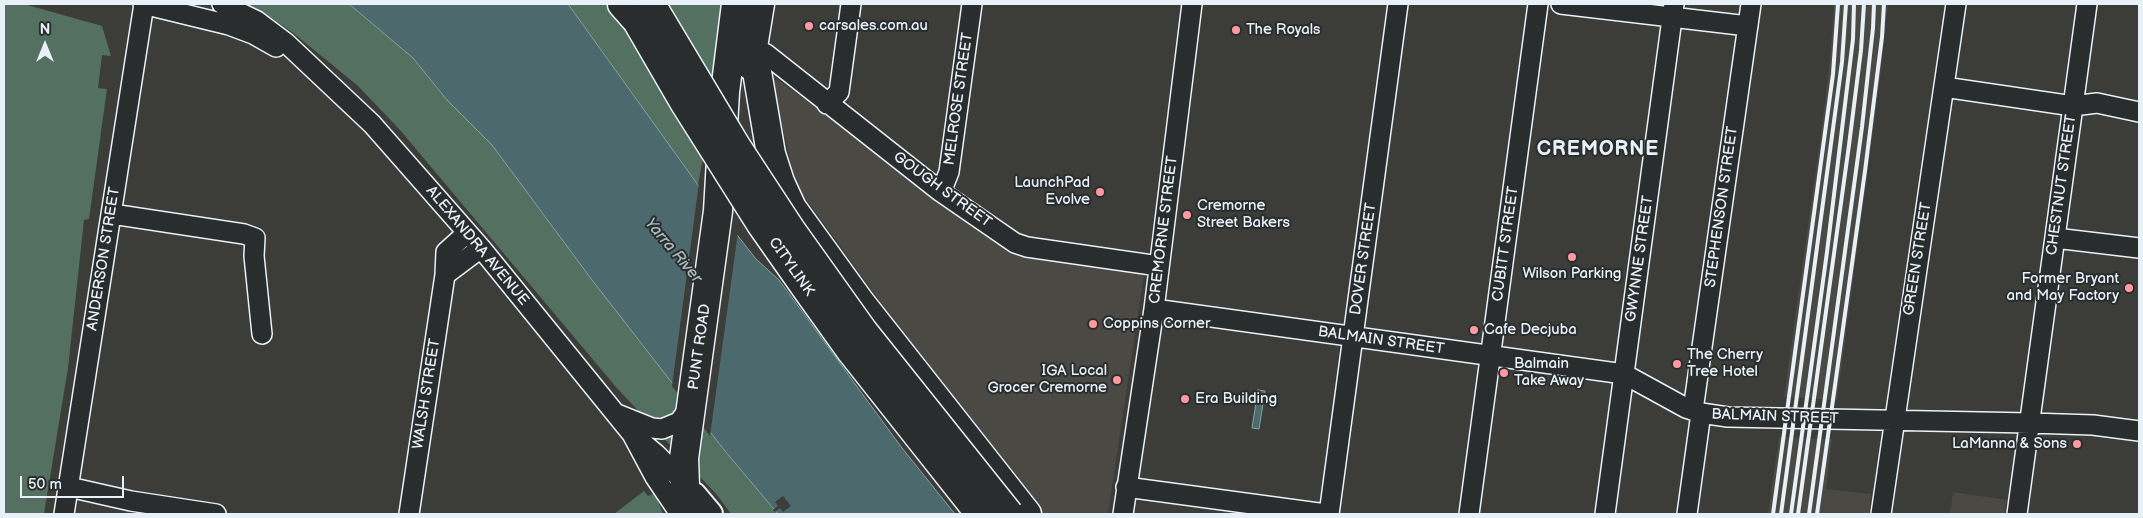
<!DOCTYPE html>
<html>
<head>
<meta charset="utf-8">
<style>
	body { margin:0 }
	#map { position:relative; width:2143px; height:518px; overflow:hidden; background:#3c3c38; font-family:"Balsamiq Sans",sans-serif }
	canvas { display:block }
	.frame { position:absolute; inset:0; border:5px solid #e8f1f8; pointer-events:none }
	.north { position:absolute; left:20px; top:20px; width:50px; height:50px; -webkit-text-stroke:4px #2a2d2e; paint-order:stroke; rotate:0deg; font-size:14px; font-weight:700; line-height:20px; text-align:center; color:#e8f1f8 }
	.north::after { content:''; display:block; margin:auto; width:18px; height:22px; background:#e8f1f8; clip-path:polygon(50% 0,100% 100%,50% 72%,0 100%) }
	.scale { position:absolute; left:20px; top:476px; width:104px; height:22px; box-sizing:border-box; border:2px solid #e8f1f8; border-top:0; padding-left:6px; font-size:15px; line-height:18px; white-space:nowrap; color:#e8f1f8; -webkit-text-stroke:4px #2a2d2e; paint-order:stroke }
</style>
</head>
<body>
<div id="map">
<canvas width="2143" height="518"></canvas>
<div class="frame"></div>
<div class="north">N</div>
<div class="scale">50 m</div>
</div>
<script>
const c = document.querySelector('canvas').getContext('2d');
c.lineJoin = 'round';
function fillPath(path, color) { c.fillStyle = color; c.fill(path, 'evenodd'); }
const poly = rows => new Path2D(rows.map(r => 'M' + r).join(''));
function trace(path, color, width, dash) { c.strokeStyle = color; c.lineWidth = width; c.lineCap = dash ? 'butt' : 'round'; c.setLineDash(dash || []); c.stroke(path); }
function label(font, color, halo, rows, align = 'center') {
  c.font = font + ' "Balsamiq Sans",sans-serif'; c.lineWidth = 4; c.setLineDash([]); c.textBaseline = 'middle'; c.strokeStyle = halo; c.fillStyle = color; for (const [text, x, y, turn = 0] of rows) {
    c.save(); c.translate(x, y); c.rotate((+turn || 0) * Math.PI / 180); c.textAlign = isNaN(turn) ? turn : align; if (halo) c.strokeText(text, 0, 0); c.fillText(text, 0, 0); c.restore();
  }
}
const built = poly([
	[1834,4,1888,4,1881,71,1837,400,1784,397,1821,134,1830,60],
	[777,79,1014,253,1144,274,1108,514,1039,514,946,393,796,185,772,82],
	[1779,437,1832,439,1826,489,1871,494,1869,514,1768,514],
	[1953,492,2007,500,2004,514,1950,514]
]);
const green = poly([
	[4,4,24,4,102,26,111,56,102,55,98,88,107,89,89,219,84,220,68,368,44,514,4,514],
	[245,4,349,4,413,58,447,100,492,145,725,451,778,514,731,514,717,495,616,387,400,130,358,86,292,32,264,13],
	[568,4,729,4,717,82,698,185],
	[644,491,648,496,655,493,663,514,614,514]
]);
const water = poly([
	[349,4,568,4,698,185,756,259,779,280,902,448,955,514,778,514,725,451,592,280,492,145,447,100,413,58,349,4],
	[1258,390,1265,391,1259,429,1252,428,1258,390]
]);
const pier = poly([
	[699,183,738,232,710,436,672,386],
	[776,274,781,279,890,427,874,407],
	[783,496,791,506,783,512,780,508,775,512,773,510,778,506,775,502]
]);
const minor = poly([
	[143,4,229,25,253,34,276,47],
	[222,4,257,21,285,42,372,124,481,248,632,434,655,477,680,514],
	[1561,4,1748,26],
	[753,48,766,54,941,192,1015,243,1027,247,1159,266],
	[1944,87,2073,106,2097,103,2139,112],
	[827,104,839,92,851,4],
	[941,192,949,172,972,4],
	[112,214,244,234,255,238,254,256,262,334],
	[2055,238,2139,248],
	[445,275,481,248],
	[1154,309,1624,374,1686,408,1701,413,1728,417,2030,423,2093,425,2139,431],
	[1693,410,1751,4],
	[617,414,652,428,662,429,679,422,690,407],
	[638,439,656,454,684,482],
	[69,487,131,501,216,514],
	[1126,487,1326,514],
	[64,514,144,4],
	[409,514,445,275,446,252,467,233],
	[1123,514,1154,309,1192,4],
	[1329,514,1398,4],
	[1469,514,1538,4],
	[1605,514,1674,4],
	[1687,514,1701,413],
	[1881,514,1956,4],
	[2017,514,2087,4]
]);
const major = poly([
	[694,495,710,514]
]);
const highway = poly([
	[622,4,637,21],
	[753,48,771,154,780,182,792,208,860,302,1027,514],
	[750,65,760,4],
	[686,514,684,458,718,211,725,92,736,4]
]);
const rail = poly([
	[1773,514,1833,74,1838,4],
	[1781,514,1842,62,1846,4],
	[1791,514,1827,252,1853,39,1854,4],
	[1798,514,1849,145,1861,50,1864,4],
	[1809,514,1862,127,1873,28,1874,4],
	[1817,514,1865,171,1882,37,1884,4]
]);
const highwayBridge = poly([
	[651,4,736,146,791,230,863,331,1009,514],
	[637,21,684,102,761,224,808,291,851,351,980,514]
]);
const markers = [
	[809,26,5,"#ff9aa2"],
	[1236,30,5,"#ff9aa2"],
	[1100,192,5,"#ff9aa2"],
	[1187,215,5,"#ff9aa2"],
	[1572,257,5,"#ff9aa2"],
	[2129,288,5,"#ff9aa2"],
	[1093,324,5,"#ff9aa2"],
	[1474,330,5,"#ff9aa2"],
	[1677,364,5,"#ff9aa2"],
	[1504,373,5,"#ff9aa2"],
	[1117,380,5,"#ff9aa2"],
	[1185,399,5,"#ff9aa2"],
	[2077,444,5,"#ff9aa2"]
];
const poiNames = [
	["carsales.com.au",819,26],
	["The Royals",1246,30],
	["LaunchPad",1090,183,"right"],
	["Evolve",1090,200,"right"],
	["Cremorne",1197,206],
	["Street Bakers",1197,223],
	["Wilson Parking",1572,274,"center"],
	["Former Bryant",2119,279,"right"],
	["and May Factory",2119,296,"right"],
	["Coppins Corner",1103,324],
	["Cafe Decjuba",1484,330],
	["The Cherry",1687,355],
	["Tree Hotel",1687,372],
	["Balmain",1514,364],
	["Take Away",1514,381],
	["IGA Local",1107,371,"right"],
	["Grocer Cremorne",1107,388,"right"],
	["Era Building",1195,399],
	["LaManna & Sons",2067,444,"right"]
];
const streetNames = [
	["MELROSE STREET",959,99,-82],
	["CHESTNUT STREET",2062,185,-82],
	["GOUGH STREET",942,190,36],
	["STEPHENSON STREET",1722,207,-82],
	["CREMORNE STREET",1164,230,-83],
	["CUBITT STREET",1506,244,-82],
	["ALEXANDRA AVENUE",477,246,50],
	["ANDERSON STREET",104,259,-81],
	["DOVER STREET",1364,259,-82],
	["GWYNNE STREET",1640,259,-82],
	["GREEN STREET",1918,259,-81],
	["CITYLINK",791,267,55],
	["BALMAIN STREET",1381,341,8],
	["PUNT ROAD",700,347,-82],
	["WALSH STREET",427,394,-81],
	["BALMAIN STREET",1775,417,2]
];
const waterNames = [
	["Yarra River",673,251,50]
];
const districtNames = [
	["CREMORNE",1598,150]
];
fillPath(built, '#4b4943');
fillPath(green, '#547060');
fillPath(water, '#4c6a6e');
trace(water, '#8aa0a5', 1);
fillPath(pier, '#3c3c38');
trace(minor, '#e8f1f8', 22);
trace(major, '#e8f1f8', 28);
trace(highway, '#e8f1f8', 31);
trace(minor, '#2a2d2e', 19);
trace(major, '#2a2d2e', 24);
trace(highway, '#2a2d2e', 28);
trace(rail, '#e8f1f8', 4);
trace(highwayBridge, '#e8f1f8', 31, []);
trace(highwayBridge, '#2a2d2e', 28);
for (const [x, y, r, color] of markers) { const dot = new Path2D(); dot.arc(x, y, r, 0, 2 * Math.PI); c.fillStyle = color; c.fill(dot); trace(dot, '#2a2d2e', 2); }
label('15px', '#e8f1f8', '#2a2d2e', poiNames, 'left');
label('15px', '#e8f1f8', '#2a2d2e', streetNames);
label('italic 16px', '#aabbc1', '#2a2d2e', waterNames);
c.letterSpacing = '1px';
label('bold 20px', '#e8f1f8', '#2a2d2e', districtNames);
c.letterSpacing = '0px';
</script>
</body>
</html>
